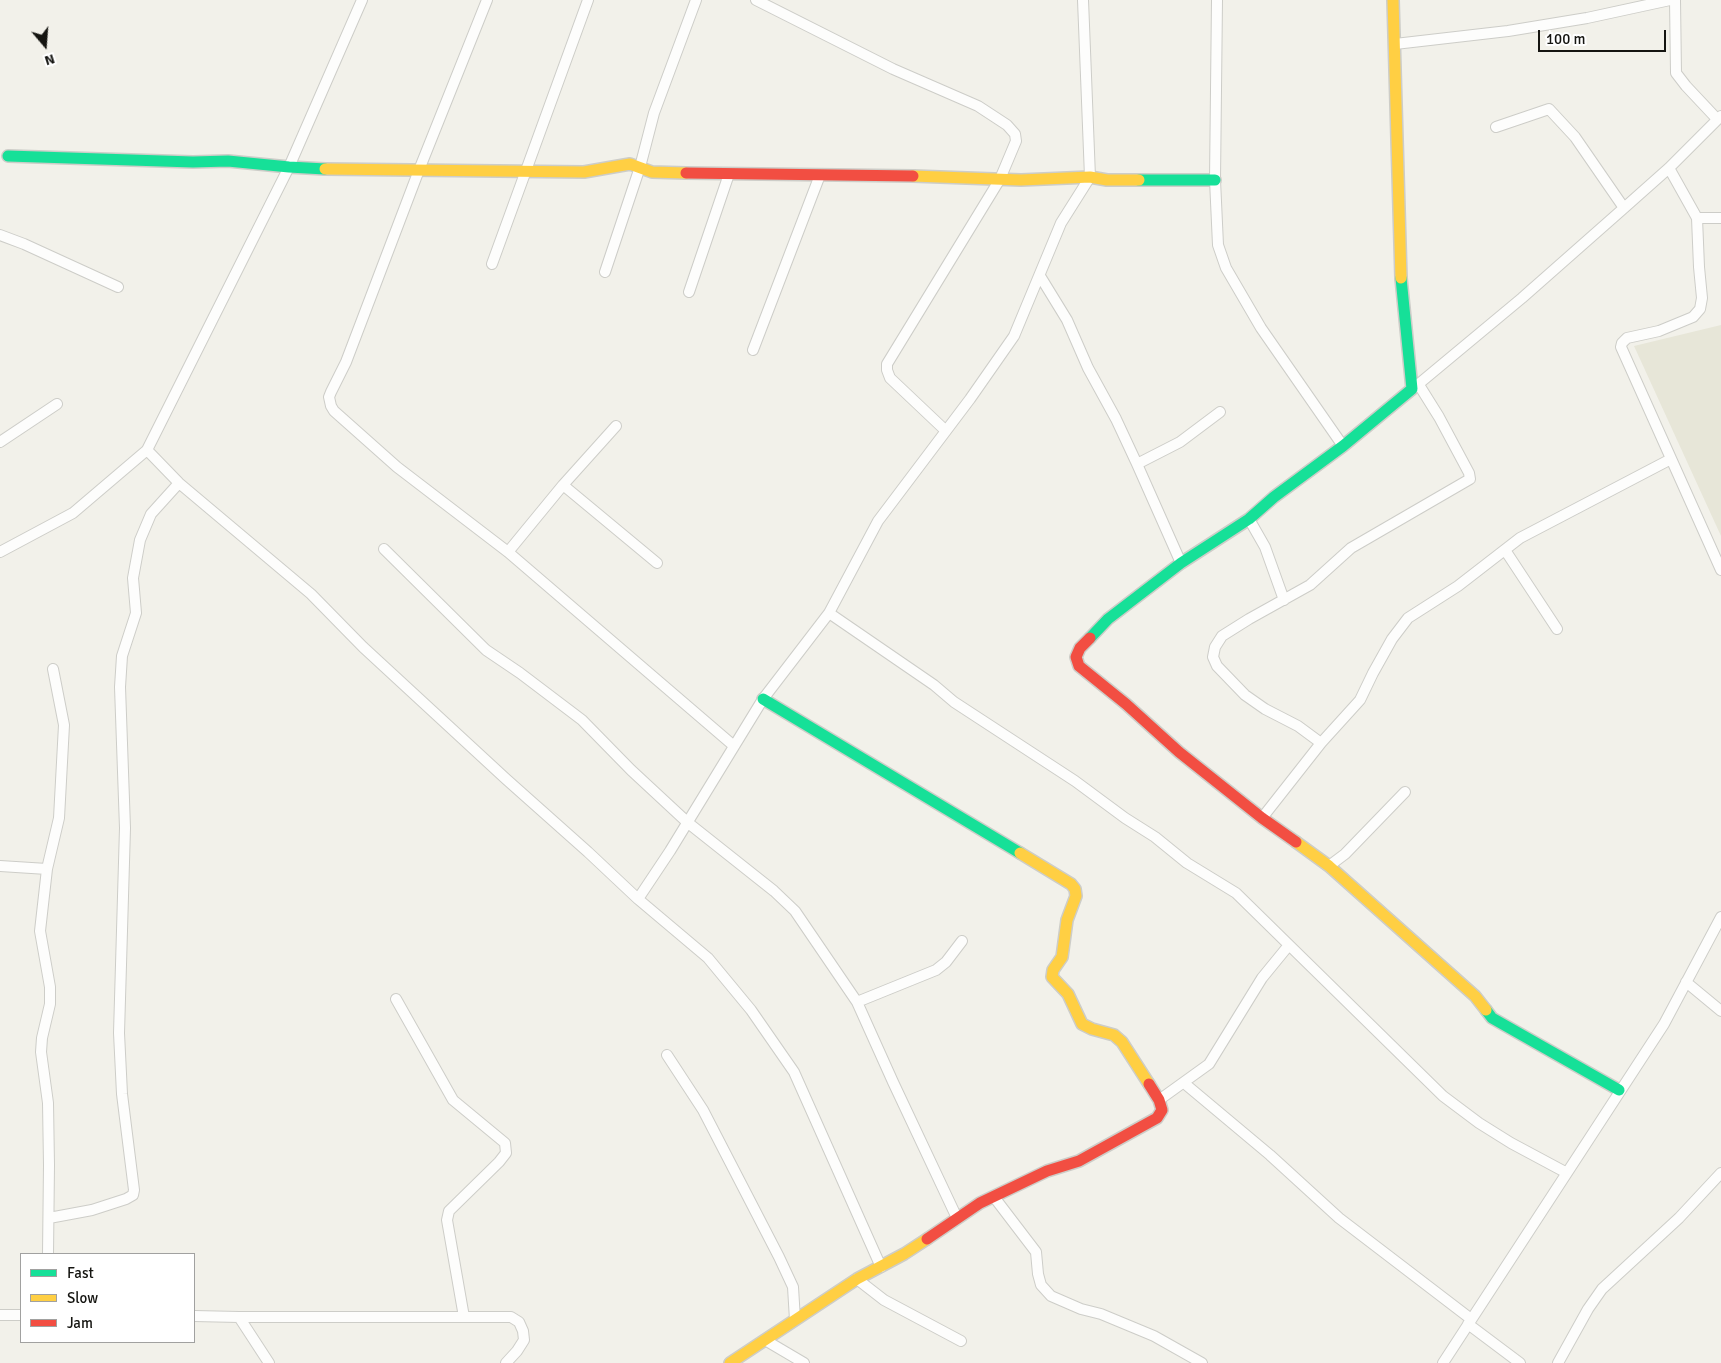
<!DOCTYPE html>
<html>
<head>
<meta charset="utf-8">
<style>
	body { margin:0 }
	#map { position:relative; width:1721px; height:1363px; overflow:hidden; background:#f2f1ea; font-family:Signika,sans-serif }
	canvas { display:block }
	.legend { position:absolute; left:20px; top:1253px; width:175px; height:90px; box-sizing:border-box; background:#fff; border:1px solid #a1a1a0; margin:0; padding:6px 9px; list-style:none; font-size:15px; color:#151511 }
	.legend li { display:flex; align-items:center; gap:10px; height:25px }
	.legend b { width:25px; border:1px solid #a1a1a0 }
	.north { position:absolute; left:20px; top:20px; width:50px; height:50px; -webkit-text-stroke:4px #fff; paint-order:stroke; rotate:162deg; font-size:14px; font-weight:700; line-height:20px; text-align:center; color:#151511 }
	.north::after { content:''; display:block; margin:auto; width:18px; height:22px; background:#151511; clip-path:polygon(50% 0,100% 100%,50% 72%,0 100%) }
	.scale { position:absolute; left:1538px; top:30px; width:128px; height:22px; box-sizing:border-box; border:2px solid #151511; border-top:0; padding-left:6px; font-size:15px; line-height:18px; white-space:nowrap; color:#151511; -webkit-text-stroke:4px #fff; paint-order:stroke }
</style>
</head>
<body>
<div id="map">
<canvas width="1721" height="1363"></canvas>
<ul class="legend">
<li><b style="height:6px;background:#16e098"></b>Fast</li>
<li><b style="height:6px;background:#ffcf43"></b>Slow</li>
<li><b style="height:6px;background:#f24e42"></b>Jam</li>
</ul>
<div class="north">N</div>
<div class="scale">100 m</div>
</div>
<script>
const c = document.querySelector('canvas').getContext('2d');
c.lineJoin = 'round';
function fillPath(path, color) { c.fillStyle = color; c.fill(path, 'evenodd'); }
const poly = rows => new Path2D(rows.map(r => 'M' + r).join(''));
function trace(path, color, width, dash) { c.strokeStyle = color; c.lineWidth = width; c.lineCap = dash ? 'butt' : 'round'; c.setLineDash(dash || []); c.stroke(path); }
const built = poly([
	[1721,325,1721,536,1634,346]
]);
const street = poly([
	[487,0,419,170,346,362,331,392,329,397,331,406,334,411,397,467,508,552,734,746],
	[756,0,893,69,978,106,1007,125,1015,134,1016,141,1000,179,887,364,887,370,890,378,946,431],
	[1217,0,1215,180,1218,245,1226,268,1261,328,1343,446],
	[1675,0,1676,73,1686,86,1717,119],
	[1395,44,1508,31,1587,18,1670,0],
	[1496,127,1549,109,1575,137,1624,208],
	[1669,168,1697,218,1699,267,1702,298,1700,309,1693,317,1659,331,1627,338,1622,343,1621,347,1721,570],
	[1697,218,1721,218],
	[0,235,24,244,118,287],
	[492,264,588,0],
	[605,272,640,167,654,113,696,0],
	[1040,276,1067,320,1088,368,1116,419,1137,464,1181,563],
	[689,292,729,174],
	[753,350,820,175],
	[1415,387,1522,298,1624,208,1669,168,1721,116],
	[0,442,57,404],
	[147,450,179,483,311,594,363,647,506,779,588,852,638,899,708,958,751,1010,794,1072,881,1267],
	[1137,464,1180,442,1220,412],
	[563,485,657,563],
	[1249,519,1265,547,1284,600],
	[384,549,486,650,520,673,582,720,631,770,687,822,774,891,795,911,857,1002,893,1082,957,1218],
	[1505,550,1557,629],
	[0,552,73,513,147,450,289,167,362,0],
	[508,552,563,485,616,426],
	[829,613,934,685,954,702,1075,781,1125,818,1155,837,1187,863,1236,893,1443,1096,1479,1123,1511,1143,1567,1173],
	[1321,743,1298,726,1265,709,1245,695,1217,666,1213,657,1215,647,1222,636,1249,619,1310,585,1351,548,1470,479,1469,473,1439,417,1419,385],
	[1262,818,1321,743,1360,700,1373,673,1392,639,1408,618,1458,586,1520,538,1671,459],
	[0,866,47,869],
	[1329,866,1345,854,1405,792],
	[638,899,670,851,763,699,829,613,878,521,970,399,1014,336,1061,223,1090,177,1083,0],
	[1686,982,1721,1011],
	[396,999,453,1100,505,1143,506,1153,499,1162,449,1211,447,1220,464,1317],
	[857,1002,936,970,946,962,962,941],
	[667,1055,703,1110,779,1257,793,1287,795,1320],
	[1184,1083,1270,1155,1339,1218,1471,1319],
	[1159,1100,1209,1064,1262,978,1289,945],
	[994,1197,1036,1252,1038,1274,1041,1285,1051,1296,1081,1309,1101,1314,1154,1336,1202,1363],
	[49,1218,92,1210,126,1199,133,1195,134,1190,122,1094,119,1033,125,828,120,687,122,656,136,613,133,578,140,540,151,514,179,483],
	[48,1254,49,1165,48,1103,41,1052,42,1038,50,1004,50,987,40,931,47,869,59,818,64,725,53,669],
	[857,1279,884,1300,961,1341],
	[0,1315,21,1315],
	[194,1316,239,1317,269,1363],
	[239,1317,511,1317,519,1322,523,1331,524,1340,517,1351,506,1363],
	[1468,1324,1520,1363],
	[765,1340,804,1363],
	[1443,1363,1664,1024,1721,917],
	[1558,1363,1588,1309,1602,1289,1679,1218,1721,1173]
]);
const fast = poly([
	[8,156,193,162,228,161,289,167,325,169],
	[1139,180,1215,180],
	[1090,638,1108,619,1181,563,1249,519,1274,497,1343,446,1412,389,1401,278],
	[763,699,1020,853],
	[1486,1010,1492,1018,1619,1090]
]);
const slow = poly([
	[1393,0,1401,278],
	[325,169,584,172,630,164,652,172,686,173],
	[913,176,1021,180,1090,177,1107,180,1139,180],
	[1296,842,1329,866,1475,996,1486,1010],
	[1020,853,1071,884,1075,889,1076,896,1067,920,1062,957,1053,970,1052,977,1068,994,1082,1024,1092,1029,1114,1035,1122,1042,1149,1084],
	[730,1363,857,1279,904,1254,927,1239]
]);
const jam = poly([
	[686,173,913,176],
	[1090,638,1080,648,1076,657,1079,666,1126,704,1179,752,1262,818,1296,842],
	[927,1239,980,1203,1047,1171,1079,1161,1157,1118,1162,1110,1159,1100,1149,1084]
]);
fillPath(built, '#e7e6d8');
trace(street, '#cdcdc8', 12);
trace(fast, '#cdcdc8', 14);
trace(slow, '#cdcdc8', 14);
trace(jam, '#cdcdc8', 14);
trace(street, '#fdfdfc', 10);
trace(fast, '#16e098', 11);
trace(slow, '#ffcf43', 11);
trace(jam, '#f24e42', 11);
</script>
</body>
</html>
